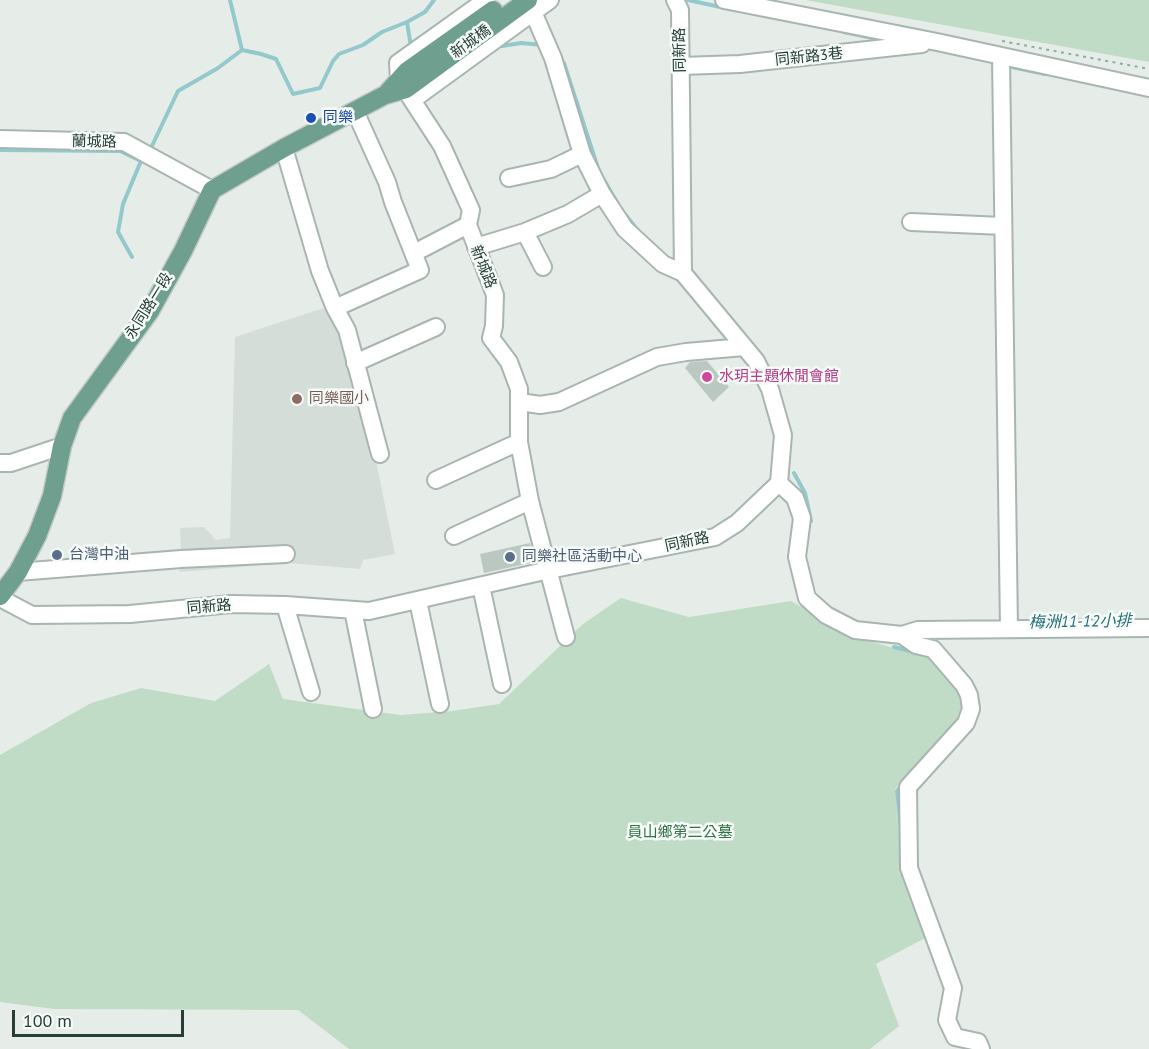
<!DOCTYPE html>
<html>
<head>
<meta charset="utf-8">
<style>
	body { margin:0 }
	#map { position:relative; width:1149px; height:1049px; overflow:hidden; background:#e6ede9; font-family:"PT Sans",sans-serif }
	canvas { display:block }
	.scale { position:absolute; left:12px; top:1010px; width:172px; height:27px; box-sizing:border-box; border:3px solid #263e36; border-top:0; padding-left:8px; font-size:18px; line-height:21px; white-space:nowrap; color:#263e36; -webkit-text-stroke:4px #f6faf8; paint-order:stroke }
</style>
</head>
<body>
<div id="map">
<canvas width="1149" height="1049"></canvas>
<div class="scale">100 m</div>
</div>
<script>
const c = document.querySelector('canvas').getContext('2d');
c.lineJoin = 'round';
function fillPath(path, color) { c.fillStyle = color; c.fill(path, 'evenodd'); }
const poly = rows => new Path2D(rows.map(r => 'M' + r).join(''));
function trace(path, color, width, dash) { c.strokeStyle = color; c.lineWidth = width; c.lineCap = dash ? 'butt' : 'round'; c.setLineDash(dash || []); c.stroke(path); }
function label(font, color, halo, rows, align = 'center') {
  c.font = font + ' "PT Sans","Noto Sans TC",sans-serif'; c.lineWidth = 5; c.setLineDash([]); c.textBaseline = 'middle'; c.strokeStyle = halo; c.fillStyle = color; for (const [text, x, y, turn = 0] of rows) {
    c.save(); c.translate(x, y); c.rotate((+turn || 0) * Math.PI / 180); c.textAlign = isNaN(turn) ? turn : align; if (halo) c.strokeText(text, 0, 0); c.fillText(text, 0, 0); c.restore();
  }
}
const built = poly([
	[324,308,342,328,376,461,395,554,363,560,360,569,289,563,179,572,181,559,180,528,204,527,216,540,230,538,235,337]
]);
const green = poly([
	[805,0,1149,0,1149,62],
	[621,598,689,617,791,601,854,637,931,658,961,692,964,706,960,718,895,789,903,871,927,937,876,964,899,1026,870,1049,349,1049,298,1010,54,1009,0,1002,0,755,91,703,141,688,215,701,269,664,283,699,401,715,452,711,499,704,583,624]
]);
const stream = poly([
	[230,0,242,50,261,54,276,59,293,94,320,88,333,61,339,54,363,45,382,32,407,22,411,47],
	[688,0,725,8],
	[407,22,425,12,434,0],
	[844,32,887,41],
	[502,46,521,43,543,45],
	[564,63,598,168],
	[1007,66,1045,74],
	[151,148,178,91,218,68,242,50],
	[0,150,120,151,141,161,123,204,118,232,132,257],
	[604,180,618,204],
	[624,213,640,233],
	[794,473,805,493,811,521],
	[894,647,914,652],
	[901,827,897,791,902,785]
]);
const building = poly([
	[707,361,729,387,713,402,685,368,690,362],
	[530,543,535,562,484,573,480,554]
]);
const path = poly([
	[1002,41,1149,69]
]);
const minor = poly([
	[486,0,398,63,399,80,442,146,471,210,468,225,495,295,494,326,491,338,509,362,519,389,519,442,530,501,566,637],
	[724,0,937,42,1149,88],
	[533,12,553,58,582,154,602,194,625,229,663,264,683,273],
	[1001,57,1009,629],
	[681,66,740,64,922,44],
	[406,89,418,96,550,0],
	[0,139,124,142,212,190],
	[284,148,320,271,335,308,347,330,380,454],
	[509,178,551,169,582,154],
	[911,222,1003,226],
	[525,232,543,267],
	[476,247,525,232,568,214,602,194],
	[414,253,468,225],
	[335,308,420,270,393,202,387,182,355,111],
	[355,363,436,327],
	[520,402,540,405,559,402,657,357,686,352,744,347],
	[0,463,11,463,62,446],
	[436,480,519,442],
	[779,483,795,498,802,518,797,557,807,598,826,615,855,630,902,635,916,645,933,649,964,685,969,695,971,709,966,723,908,787,909,868,953,988,947,1020,955,1037,978,1042,981,1049],
	[454,536,530,501],
	[18,572,181,559,286,554],
	[481,586,502,684],
	[0,598,32,615,130,614,231,604,285,605,369,611,549,570,715,537,737,523,779,483,783,435,770,389,756,361,683,273,680,10,675,0],
	[418,601,440,704],
	[285,605,311,692],
	[353,610,373,709],
	[902,635,918,630,1149,628]
]);
const major = poly([
	[388,92,407,71,493,10],
	[0,596,18,572,37,536,52,496,62,446,72,418,150,311,183,251,212,190,284,148,385,95,406,89,528,0]
]);
const markers = [
	[311,118,6,"#1a4fb4"],
	[707,377,6,"#d1479c"],
	[297,399,6,"#8d6e63"],
	[57,555,6,"#5c6f8a"],
	[510,557,6,"#5c6f8a"]
];
const streetNames = [
	["新城橋",471,42,-36],
	["同新路",680,50,-91],
	["同新路3巷",809,57,-6],
	["蘭城路",94,142,1],
	["新城路",483,267,68],
	["永同路一段",149,306,-58],
	["同新路",687,542,-12],
	["同新路",209,607,-5]
];
const transitNames = [
	["同樂",323,118]
];
const hotelNames = [
	["水玥主題休閒會館",719,377]
];
const educationNames = [
	["同樂國小",309,399]
];
const serviceNames = [
	["台灣中油",69,555],
	["同樂社區活動中心",522,557]
];
const parkNames = [
	["員山鄉第二公墓",680,833]
];
const waterNames = [
	["梅洲11-12小排",1080,622,-1]
];
fillPath(built, '#d4ddd8');
fillPath(green, '#c1dcc6');
trace(stream, '#93c8cd', 4);
fillPath(building, '#bbc8c2');
trace(minor, '#a9b5b0', 20);
trace(major, '#c2c9c7', 21);
trace(path, '#89aea0', 2, [3, 4.5]);
trace(minor, '#fff', 16);
trace(major, '#6e9f8f', 18);
for (const [x, y, r, color] of markers) { const dot = new Path2D(); dot.arc(x, y, r, 0, 2 * Math.PI); c.fillStyle = color; c.fill(dot); trace(dot, '#f6faf8', 2); }
label('15px', '#263e36', '#f6faf8', streetNames);
label('15px', '#164399', '#f6faf8', transitNames, 'left');
label('15px', '#b23c85', '#f6faf8', hotelNames, 'left');
label('15px', '#785e54', '#f6faf8', educationNames, 'left');
label('15px', '#4e5e75', '#f6faf8', serviceNames, 'left');
label('15px', '#337247', '#f6faf8', parkNames);
label('italic 16px', '#246e76', '#f6faf8', waterNames);
</script>
</body>
</html>
